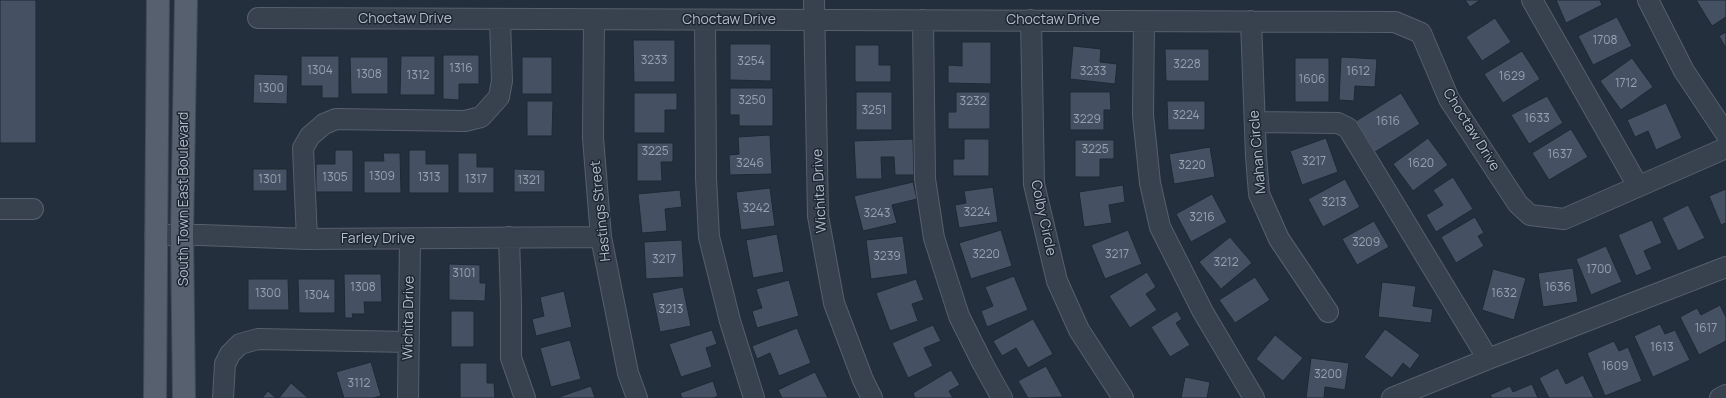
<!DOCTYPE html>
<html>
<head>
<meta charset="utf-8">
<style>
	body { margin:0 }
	canvas { display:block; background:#242f3e }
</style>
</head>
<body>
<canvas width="1726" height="398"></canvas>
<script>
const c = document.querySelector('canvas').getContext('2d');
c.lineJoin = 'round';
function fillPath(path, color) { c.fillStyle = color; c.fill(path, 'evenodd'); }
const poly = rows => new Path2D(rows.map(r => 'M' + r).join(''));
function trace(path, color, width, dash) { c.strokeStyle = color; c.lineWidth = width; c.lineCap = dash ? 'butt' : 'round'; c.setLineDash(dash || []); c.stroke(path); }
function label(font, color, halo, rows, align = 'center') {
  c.font = font + ' Manrope,sans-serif'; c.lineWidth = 3; c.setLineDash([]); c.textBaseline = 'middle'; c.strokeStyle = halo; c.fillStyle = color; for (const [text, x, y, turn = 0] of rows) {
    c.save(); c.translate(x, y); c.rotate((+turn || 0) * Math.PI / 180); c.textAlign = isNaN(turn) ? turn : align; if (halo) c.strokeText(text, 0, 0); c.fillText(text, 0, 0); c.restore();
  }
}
const building = poly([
	[0,0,36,0,36,143,0,143,0,0],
	[1465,0,1480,0,1470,7,1465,0],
	[1556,0,1600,0,1602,5,1566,23,1556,0],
	[1696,0,1726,0,1726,17,1712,26,1696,0],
	[1617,17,1632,46,1593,65,1578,36,1617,17],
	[1495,18,1511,42,1482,61,1466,37,1495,18],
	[1726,32,1726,48,1719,36,1726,32],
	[633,40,675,40,675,82,634,82,633,40],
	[962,42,991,42,991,84,948,83,948,65,962,66,962,42],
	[730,44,771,44,771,81,730,80,730,44],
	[855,45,879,45,879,65,891,65,891,82,855,82,855,45],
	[1073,46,1101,49,1100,62,1117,64,1115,84,1070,79,1073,46],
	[1165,49,1209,49,1209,81,1166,81,1165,49],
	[1522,51,1540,79,1503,103,1484,74,1522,51],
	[443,55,479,55,479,84,459,84,459,100,443,99,443,55],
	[301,56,339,56,339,98,322,98,322,86,301,86,301,56],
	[401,56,435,56,435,95,400,95,401,56],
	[350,57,388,57,388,94,351,94,350,57],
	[522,57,552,57,552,94,522,94,522,57],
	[1341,57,1377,59,1375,87,1355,86,1354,101,1339,100,1341,57],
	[1295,58,1329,58,1329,102,1295,102,1295,58],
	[1632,58,1653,87,1621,110,1600,81,1632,58],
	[254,74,288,75,287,104,253,103,254,74],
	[730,88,773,88,773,126,739,126,739,115,730,115,730,88],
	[856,92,892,92,892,130,856,130,856,92],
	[956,92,990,92,990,129,948,129,948,112,956,112,956,92],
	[1070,92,1110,92,1111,110,1104,110,1104,130,1070,130,1070,92],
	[634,93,677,93,677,110,665,110,665,133,634,133,634,93],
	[1401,93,1420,124,1375,152,1356,121,1401,93],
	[1547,96,1563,123,1529,144,1511,115,1547,96],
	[527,101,553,101,552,136,527,136,527,101],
	[1167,101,1205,101,1205,130,1168,130,1167,101],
	[1666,103,1682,138,1656,150,1648,131,1635,137,1627,120,1666,103],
	[1571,129,1588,157,1549,180,1532,153,1571,129],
	[770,135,772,174,730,175,729,155,739,154,738,137,770,135],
	[1326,138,1338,172,1302,185,1290,151,1326,138],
	[1428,138,1448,165,1413,191,1393,164,1428,138],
	[913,139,914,175,895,175,894,157,881,157,882,179,856,179,854,141,913,139],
	[964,139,989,139,989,176,953,176,953,159,964,159,964,139],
	[1075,140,1114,140,1114,159,1100,159,1100,177,1075,177,1075,140],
	[637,143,673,143,673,162,661,162,662,181,637,181,637,143],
	[1210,147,1215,177,1174,184,1169,154,1210,147],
	[335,150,353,150,353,192,316,192,316,164,335,164,335,150],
	[409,150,426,150,426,164,449,164,449,193,409,193,409,150],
	[383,153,400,153,401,193,364,193,364,161,384,161,383,153],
	[458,153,477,153,477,167,494,167,494,193,458,193,458,153],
	[253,169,287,169,287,191,253,191,253,169],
	[514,169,545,170,545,192,514,192,514,169],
	[1453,177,1473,209,1436,232,1426,215,1443,205,1433,190,1453,177],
	[1345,179,1360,207,1323,227,1308,199,1345,179],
	[913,182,917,199,892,205,897,223,863,231,854,196,913,182],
	[1123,185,1125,202,1109,205,1112,223,1084,227,1079,192,1123,185],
	[993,187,998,222,959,228,955,205,966,203,964,191,993,187],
	[770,188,775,226,741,230,736,192,770,188],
	[1726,189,1726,223,1721,225,1709,196,1726,189],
	[680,190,682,207,665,209,667,231,642,233,638,194,680,190],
	[1212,194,1227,222,1191,242,1176,214,1212,194],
	[1688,205,1705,238,1678,251,1662,218,1688,205],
	[1475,217,1484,233,1478,236,1484,246,1456,263,1441,237,1475,217],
	[1652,220,1662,243,1644,251,1652,269,1636,276,1618,235,1652,220],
	[1374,221,1389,247,1357,265,1342,239,1374,221],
	[1001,230,1012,266,971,279,959,243,1001,230],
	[1128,230,1142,264,1105,279,1091,245,1128,230],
	[777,234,784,272,753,278,746,240,777,234],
	[903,236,908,274,871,279,866,240,903,236],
	[1230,237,1252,263,1221,289,1199,262,1230,237],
	[682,240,684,277,646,279,644,242,682,240],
	[1606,246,1622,282,1591,295,1576,259,1606,246],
	[449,264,480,265,480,283,486,283,485,301,449,300,449,264],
	[1573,268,1578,302,1543,307,1538,273,1573,268],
	[1493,269,1526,278,1514,320,1482,310,1493,269],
	[1147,272,1156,287,1146,294,1157,310,1130,328,1109,296,1147,272],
	[344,274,381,274,382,302,364,302,365,314,352,314,353,318,345,318,344,274],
	[1014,276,1028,310,987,327,981,311,993,306,985,287,1014,276],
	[1255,277,1270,300,1235,323,1219,300,1255,277],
	[248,279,288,279,289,310,248,310,248,279],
	[298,279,335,279,335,313,299,313,298,279],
	[916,279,924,300,912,304,918,321,890,331,876,293,916,279],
	[789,280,799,316,757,328,752,311,762,308,756,289,789,280],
	[1382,282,1416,286,1413,306,1433,309,1431,323,1378,317,1382,282],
	[683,287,691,326,660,332,652,293,683,287],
	[564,291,572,327,536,336,532,319,544,316,540,297,564,291],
	[1720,305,1726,317,1726,341,1699,355,1680,317,1697,308,1701,315,1720,305],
	[451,311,474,311,474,347,451,347,451,311],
	[1177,311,1182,319,1176,323,1190,345,1170,357,1151,327,1177,311],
	[1033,319,1053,354,1028,368,1016,348,1002,356,993,341,1033,319],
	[1660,324,1665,334,1675,330,1690,360,1653,377,1634,336,1660,324],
	[933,325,941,341,924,348,933,366,908,378,892,343,933,325],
	[797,328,811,363,779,376,770,353,757,359,752,346,797,328],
	[1385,329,1420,355,1410,369,1403,363,1392,378,1364,357,1385,329],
	[712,330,717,344,706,348,712,367,681,377,669,344,712,330],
	[1275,335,1303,358,1283,381,1256,359,1275,335],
	[570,340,581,379,551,387,540,348,570,340],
	[1614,341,1619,351,1628,347,1642,381,1605,396,1587,353,1614,341],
	[1311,358,1349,363,1345,390,1325,387,1324,398,1306,398,1311,358],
	[371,362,381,396,373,398,344,398,336,372,371,362],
	[460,363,487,363,487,383,494,383,495,398,460,398,460,363],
	[1046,366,1063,397,1028,398,1018,381,1046,366],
	[1558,368,1566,384,1583,375,1594,398,1549,398,1539,378,1558,368],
	[951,370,960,385,949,391,953,398,915,398,913,393,951,370],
	[815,372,828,398,782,398,778,390,815,372],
	[1185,377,1210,382,1207,398,1181,398,1185,377],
	[713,381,718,396,713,398,682,398,680,393,713,381],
	[291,383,308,398,279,398,291,383],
	[1532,384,1538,398,1492,398,1490,395,1510,386,1513,392,1532,384],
	[591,386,595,398,556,398,591,386],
	[268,391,276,398,262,398,268,391]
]);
const minor = poly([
	[814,0,818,216,834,303,863,380,872,398],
	[1532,0,1638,186],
	[1648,0,1684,71,1726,134],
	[258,18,1395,22,1421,33,1449,99,1518,204,1530,215,1564,219,1726,148],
	[594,20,593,138,601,237,628,373,637,398],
	[705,20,706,178,709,237,730,321,754,398],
	[923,20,925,179,934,238,959,316,983,364,1002,398],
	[1031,20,1034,184,1057,281,1079,330,1123,398],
	[1144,21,1143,115,1150,183,1160,227,1203,312,1254,398],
	[1251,21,1256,156,1259,194,1279,239,1328,312],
	[1255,122,1338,123,1348,128,1488,359],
	[0,209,33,209],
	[155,235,201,235,307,239,601,237],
	[509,237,511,302,511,358,525,398],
	[307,239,303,148,310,136,324,124,336,119,465,121,481,117,499,97,502,81,500,20],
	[223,398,225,364,230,354,240,344,258,339,409,342],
	[408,398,410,239],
	[1392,398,1488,359,1726,267],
	[1720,398,1726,395]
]);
const major = poly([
	[155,398,158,0],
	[184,398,182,234,186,0]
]);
const numberNames = [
	["1708",1605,41],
	["3233",654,61],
	["3254",751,62],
	["3228",1187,65],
	["1316",461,69],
	["1304",320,71],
	["3233",1093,72],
	["1612",1358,72],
	["1308",369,75],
	["1312",418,76],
	["1629",1512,77],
	["1606",1312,80],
	["1712",1626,84],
	["1300",271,89],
	["3250",752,101],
	["3232",973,102],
	["3251",874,111],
	["3224",1186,116],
	["1633",1537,119],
	["3229",1087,120],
	["1616",1388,122],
	["3225",1095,150],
	["3225",655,152],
	["1637",1560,155],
	["3217",1314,162],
	["3246",750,164],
	["1620",1421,164],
	["3220",1192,166],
	["1309",382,177],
	["1305",335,178],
	["1313",429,178],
	["1301",270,180],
	["1317",476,180],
	["1321",529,181],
	["3213",1334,203],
	["3242",756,209],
	["3224",977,213],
	["3243",877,214],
	["3216",1202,218],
	["3209",1366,243],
	["3220",986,255],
	["3217",1117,255],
	["3239",887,257],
	["3217",664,260],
	["3212",1226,263],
	["1700",1599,270],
	["3101",464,274],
	["1308",363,288],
	["1636",1558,288],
	["1300",268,294],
	["1632",1504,294],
	["1304",317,296],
	["3213",671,310],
	["1617",1706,329],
	["1613",1662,348],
	["1609",1615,367],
	["3200",1328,375],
	["3112",359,384]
];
const streetNames = [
	["Choctaw Drive",405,19],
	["Choctaw Drive",729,20],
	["Choctaw Drive",1053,20],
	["Choctaw Drive",1471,130,58],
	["Mahan Circle",1258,152,-95],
	["Wichita Drive",820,191,-93],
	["South Town East Boulevard",184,199,-90],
	["Hastings Street",601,211,-96],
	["Colby Circle",1043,218,78],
	["Farley Drive",378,239],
	["Wichita Drive",409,318,-89]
];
fillPath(building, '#455162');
trace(building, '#1f2835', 1);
trace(minor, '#565f6c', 22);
trace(major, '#414a57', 24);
trace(minor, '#38414e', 20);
trace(major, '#56606e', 22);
label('12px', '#98a1af', null, numberNames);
label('14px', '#b4bcc9', '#1d2633', streetNames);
</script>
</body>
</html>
